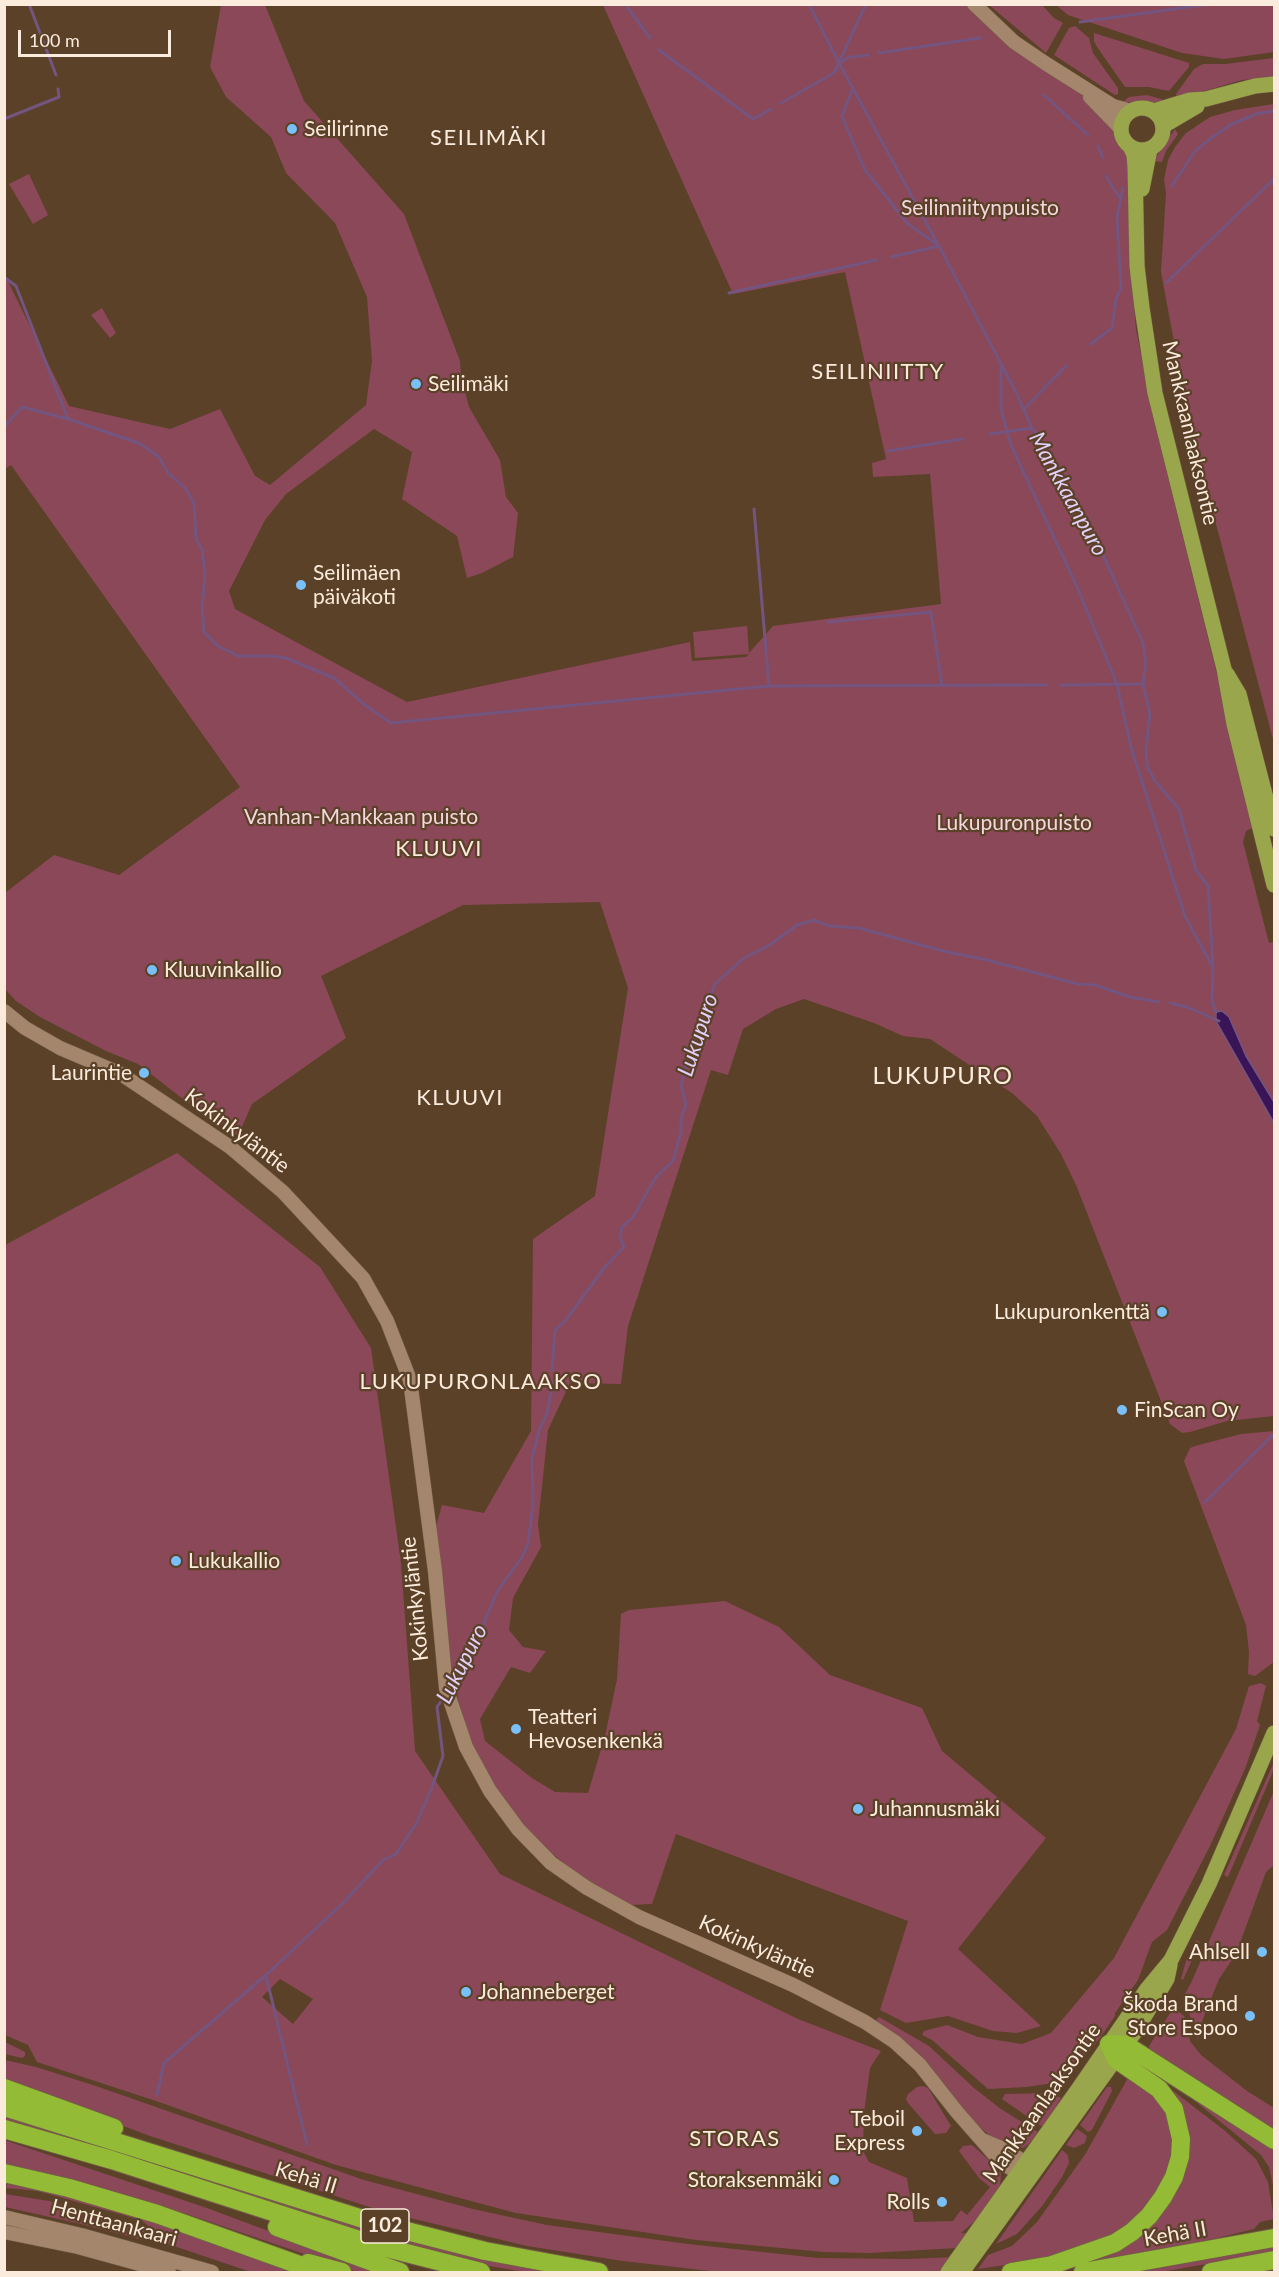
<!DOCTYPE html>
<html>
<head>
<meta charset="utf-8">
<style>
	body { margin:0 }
	#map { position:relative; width:1279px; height:2277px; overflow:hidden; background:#5b4128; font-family:Lato,sans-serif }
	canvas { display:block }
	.frame { position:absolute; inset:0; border:6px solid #fbebdd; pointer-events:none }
	.scale { position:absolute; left:18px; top:30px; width:153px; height:27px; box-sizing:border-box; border:3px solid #fbebdd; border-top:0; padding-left:8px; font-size:18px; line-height:21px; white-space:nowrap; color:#fbebdd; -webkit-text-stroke:4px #5b4128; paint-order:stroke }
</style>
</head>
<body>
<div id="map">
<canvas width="1279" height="2277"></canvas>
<div class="frame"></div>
<div class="scale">100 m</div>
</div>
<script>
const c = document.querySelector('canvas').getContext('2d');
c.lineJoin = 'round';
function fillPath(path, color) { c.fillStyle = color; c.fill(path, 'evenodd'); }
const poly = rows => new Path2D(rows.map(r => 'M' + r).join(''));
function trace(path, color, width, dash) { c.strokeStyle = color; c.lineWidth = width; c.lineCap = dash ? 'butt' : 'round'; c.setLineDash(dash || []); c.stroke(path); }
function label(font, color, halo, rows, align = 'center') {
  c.font = font + ' Lato,sans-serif'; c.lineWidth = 4.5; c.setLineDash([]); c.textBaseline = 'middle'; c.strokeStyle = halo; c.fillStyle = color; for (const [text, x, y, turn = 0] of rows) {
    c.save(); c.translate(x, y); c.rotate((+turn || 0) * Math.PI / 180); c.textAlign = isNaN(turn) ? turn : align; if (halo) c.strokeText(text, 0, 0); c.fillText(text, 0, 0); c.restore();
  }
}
const green = poly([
	[221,5,265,5,304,101,404,214,460,361,461,376,469,407,500,460,506,497,518,513,513,557,482,573,467,578,457,536,402,499,412,452,374,429,286,494,265,520,229,591,235,609,407,702,690,642,692,661,746,657,749,654,695,658,693,632,747,626,749,653,773,626,941,604,930,474,873,477,872,463,886,459,845,272,733,294,603,5,967,5,980,20,1004,41,1076,89,1117,133,1123,147,1130,154,1130,261,1136,329,1153,416,1254,824,1254,827,1246,831,1243,842,1269,943,1274,942,1274,1416,1227,1421,1190,1432,1182,1433,1170,1424,1076,1185,1061,1154,1037,1116,1012,1093,930,1039,903,1036,874,1023,804,999,776,1009,743,1029,728,1075,711,1070,628,1326,621,1384,570,1383,548,1430,538,1524,541,1547,513,1598,509,1630,523,1647,546,1651,530,1673,511,1667,480,1719,485,1741,532,1778,555,1792,588,1793,605,1736,617,1679,621,1614,629,1610,725,1601,779,1627,830,1675,922,1708,942,1751,1046,1838,958,1949,1041,2026,1017,2033,993,2031,948,2016,906,2023,880,2010,908,1921,676,1834,652,1904,630,1905,590,1884,539,1843,502,1800,475,1755,459,1703,449,1658,435,1530,442,1505,484,1513,531,1431,533,1239,595,1196,628,988,600,902,463,905,321,976,346,1038,252,1104,238,1136,179,1096,138,1064,106,1051,40,1017,16,1001,5,989,5,893,54,855,119,875,240,787,11,465,5,469,4,273,69,406,170,429,220,409,255,476,270,485,366,405,372,361,367,297,335,223,286,173,271,137,226,97,210,67],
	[989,5,1042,5,1054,18,1063,23,1046,53],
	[1056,5,1274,5,1274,52,1224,59,1182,53,1068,15],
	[1075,26,1089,38,1093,53,1118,88,1118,94,1115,95,1054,55,1069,28],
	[1094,33,1189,63,1189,67,1169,91,1149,87,1125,87,1097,47,1094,41],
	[1274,58,1274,77,1242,80,1177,99,1176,94,1194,69,1203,64,1225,64],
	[1147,95,1164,100,1155,105,1147,102,1123,102,1129,97],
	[1274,104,1274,743,1189,422,1161,272,1166,193,1164,180,1168,160,1175,147,1186,133,1210,117,1235,110],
	[1175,129,1178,134,1166,151,1162,162,1153,161],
	[29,174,48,215,33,224,9,184],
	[102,308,116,333,110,338,91,315],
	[177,1153,320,1267,371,1348,401,1563,415,1751,500,1874,798,2019,881,2051,870,2068,864,2113,863,2151,869,2162,907,2178,914,2222,953,2221,961,2210,967,2215,990,2187,979,2178,959,2151,963,2146,972,2145,998,2168,1001,2173,1000,2188,988,2210,961,2233,969,2233,957,2248,869,2253,824,2252,696,2240,516,2213,336,2165,159,2102,37,2062,28,2045,5,2035,5,1245],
	[280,1979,313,1999,293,2024,262,1997],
	[1274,1431,1274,1662,1255,1676,1248,1674,1249,1652,1246,1625,1184,1461,1190,1448,1195,1446,1241,1434],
	[1261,1683,1266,1686,1257,1721,1260,1725,1245,1769,1210,1846,1167,1930,1152,1942,1138,1980,1115,2013,1115,2016,1100,2038,1061,2082,1026,2087,988,2089,932,2040,922,2035,924,2031,947,2025,978,2037,1022,2044,1051,2033,1114,1958,1236,1729,1249,1686],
	[1274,1762,1274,1769,1228,1877,1224,1875],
	[1274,1791,1274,1865,1266,1872,1236,1954,1219,1979,1201,2024,1198,2040,1189,2013,1191,2001,1182,1999,1191,1983],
	[1196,1940,1200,1942,1183,1980,1181,1979,1186,1961],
	[1175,2009,1184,2016,1187,2022,1190,2041,1201,2055,1247,2091,1274,2108,1274,2133,1150,2050,1149,2046,1172,2010],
	[879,2017,929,2046,974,2088,1001,2109,1038,2132,1030,2143,1023,2148,1012,2147,990,2136,969,2117,926,2061,907,2043,878,2023,876,2020],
	[5,2042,25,2052,25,2056,22,2058,5,2054],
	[5,2060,36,2067,96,2086,364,2180,473,2209,547,2225,688,2244,818,2258,907,2259,956,2257,943,2272,719,2272,623,2261,527,2246,385,2212,150,2136,5,2082],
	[1129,2076,1165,2104,1174,2142,1170,2169,1146,2211,1107,2241,1053,2258,978,2269,988,2255,1012,2246,1037,2222,1086,2153],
	[1173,2083,1274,2146,1274,2190,1269,2167,1261,2155],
	[923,2086,928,2088,951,2126,946,2133,935,2134,908,2103,906,2099,908,2094,917,2087],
	[1107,2087,1111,2087,1112,2091,1092,2130,1088,2132,1080,2125],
	[1168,2090,1172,2090,1224,2130,1256,2159,1268,2182,1274,2219,1260,2222,1254,2229,1213,2239,1090,2261,1109,2254,1183,2170],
	[1049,2093,1061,2098,1046,2124,1041,2126,1002,2099,1005,2094],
	[4,2115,206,2178,205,2182,60,2136,5,2120],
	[1077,2129,1087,2136,1085,2143,1074,2148,1066,2145],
	[4,2140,207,2208,378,2272,357,2272,187,2214,5,2167],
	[1062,2150,1068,2155,1069,2163,1062,2177,1043,2205,1017,2234,996,2244],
	[7,2183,21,2184,122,2210,298,2272,251,2272,153,2239,150,2227,141,2220,38,2191,6,2188],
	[231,2187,399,2239,451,2252,549,2272,524,2272,490,2266,377,2237,230,2191],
	[5,2194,49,2201,137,2225,142,2227,146,2236,143,2240,81,2224,5,2207],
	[1274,2246,1274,2251,1240,2258,1161,2272,1139,2272]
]);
const water = poly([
	[1222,1011,1229,1017,1246,1056,1274,1102,1274,1123,1216,1021,1216,1012,1222,1011]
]);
const stream = poly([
	[29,4,56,75],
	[629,4,628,8,650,38],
	[809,4,839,63,939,246,1016,392,1032,428,1043,443,1087,520,1143,643,1146,663,1143,684,1150,715,1146,748,1147,766,1155,781,1179,809,1196,870,1208,886,1213,967,1212,1000,1216,1012],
	[1080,22,1211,4],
	[659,50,753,119,771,109],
	[879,53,980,38],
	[841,62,850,57,869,55],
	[853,88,842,116,865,170,908,224,938,245],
	[1044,95,1088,135],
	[781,103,834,73,866,4],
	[4,119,59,97,58,89],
	[1098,146,1103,158],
	[1106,176,1119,197],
	[1172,186,1195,151,1214,136,1230,125,1256,114,1274,111],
	[891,257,939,246],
	[4,277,16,286,68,419],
	[1166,283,1274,179],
	[729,293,876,260],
	[1091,344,1112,328,1116,299,1121,288,1117,217,1123,188],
	[1001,365,1001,409,1011,445,1078,589,1117,684,1131,747,1185,916,1212,966],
	[1023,410,1066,366],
	[4,427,22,407,68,419,141,444,159,457,168,473,185,488,194,503,196,539,202,549,205,574,202,607,204,632,218,646,238,656,272,656,286,658,334,678,365,705,391,723,769,686,1047,685],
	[990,434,1032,428],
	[888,451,962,439],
	[754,509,769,686],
	[828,622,931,612,942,685],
	[1061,685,1143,684],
	[1170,1003,1187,1007,1219,1021],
	[552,1370,555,1330,565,1321,605,1267,624,1247,620,1237,622,1227,633,1217,656,1177,673,1161,681,1132,681,1118,686,1104,681,1086,686,1064,715,984,744,958,770,945,797,925,814,920,830,926,859,928,947,952,987,960,1078,984,1095,985,1130,997,1159,1002],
	[1205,1502,1274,1434],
	[450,1689,458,1680,465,1660,474,1646,497,1592,522,1557,528,1544,533,1506,532,1458,539,1431,547,1413,553,1382],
	[266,1976,307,2144],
	[157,2095,164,2063,266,1975,342,1904,383,1860,396,1854,416,1824,431,1790,443,1756,437,1707,444,1697]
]);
const secondary = poly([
	[974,4,1014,42,1045,63,1113,106,1131,111],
	[1090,97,1121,129],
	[4,1011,25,1028,60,1048,121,1074,230,1147,283,1192,363,1278,387,1321,410,1380,435,1571,446,1688,466,1747,490,1791,518,1829,551,1863,587,1888,639,1917,793,1985,865,2022,895,2042,920,2065,957,2112,1000,2161,1019,2174,1031,2176,1026,2163,1006,2150,982,2140],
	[4,2217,81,2235,212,2272],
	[4,2232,78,2247,169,2272]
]);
const primary = poly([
	'1121 129a21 21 0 1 1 42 0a21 21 0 1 1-42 0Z',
	[1154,111,1190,100,1206,99,1255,86,1274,84],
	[1163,126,1197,106],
	[1130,146,1134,155,1135,167,1137,266,1142,308,1155,393,1224,669,1234,724,1274,885],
	[1142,189,1150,149],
	[1227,674,1239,694,1274,829],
	[948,2272,1079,2088,1147,1989,1171,1960,1209,1884,1274,1733],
	[962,2272,1137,2029,1167,1979,1170,1965]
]);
const highway = poly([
	[4,2088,114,2128],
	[4,2107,379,2224,485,2251,599,2272],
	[4,2129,112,2160,375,2245,481,2272],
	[4,2173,69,2188,157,2214,319,2272],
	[277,2227,400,2272],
	[308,2263,342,2272],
	[1011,2272,1052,2265,1115,2243,1132,2232,1149,2216,1163,2197,1174,2177,1180,2157,1181,2139,1174,2109,1159,2089,1116,2059,1109,2044,1126,2045,1274,2140],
	[1083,2272,1274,2238],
	[1211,2272,1274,2260]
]);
const markers = [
	[292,129,6,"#79bff8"],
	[416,384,6,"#79bff8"],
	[301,585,6,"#79bff8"],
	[152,970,6,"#79bff8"],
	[144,1073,6,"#79bff8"],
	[1162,1312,6,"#79bff8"],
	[1122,1410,6,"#79bff8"],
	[176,1561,6,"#79bff8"],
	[516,1729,6,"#79bff8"],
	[858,1809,6,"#79bff8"],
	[1262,1952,6,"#79bff8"],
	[466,1992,6,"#79bff8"],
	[1250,2016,6,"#79bff8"],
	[917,2131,6,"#79bff8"],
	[834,2180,6,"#79bff8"],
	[942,2202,6,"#79bff8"]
];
const shields = [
	[385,2226,48]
];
const shieldNames = [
	["102",385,2226]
];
const poiNames = [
	["Seilirinne",304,129],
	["Seilimäki",428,384],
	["Seilimäen",313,573],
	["päiväkoti",313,597],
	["Kluuvinkallio",164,970],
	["Laurintie",132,1073,"right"],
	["Lukupuronkenttä",1150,1312,"right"],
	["FinScan Oy",1134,1410],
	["Lukukallio",188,1561],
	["Teatteri",528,1717],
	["Hevosenkenkä",528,1741],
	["Juhannusmäki",870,1809],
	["Ahlsell",1250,1952,"right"],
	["Johanneberget",478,1992],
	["Škoda Brand",1238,2004,"right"],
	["Store Espoo",1238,2028,"right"],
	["Teboil",905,2119,"right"],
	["Express",905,2143,"right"],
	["Storaksenmäki",822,2180,"right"],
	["Rolls",930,2202,"right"]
];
const parkNames = [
	["Seilinniitynpuisto",980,208],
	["Vanhan-Mankkaan puisto",361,817],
	["Lukupuronpuisto",1014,823]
];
const streetNames = [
	["Mankkaanlaaksontie",1190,433,77],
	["Kokinkyläntie",237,1131,37],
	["Kokinkyläntie",415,1599,-96],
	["Kokinkyläntie",757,1947,24],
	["Mankkaanlaaksontie",1042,2103,-55],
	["Kehä II",306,2178,17],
	["Henttaankaari",114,2223,15],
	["Kehä II",1175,2234,-10]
];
const neighbourhoodNames = [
	["SEILIMÄKI",489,138],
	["SEILINIITTY",878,372],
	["KLUUVI",439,849],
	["KLUUVI",460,1098],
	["LUKUPURONLAAKSO",481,1382],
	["STORAS",735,2139]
];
const waterNames = [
	["Mankkaanpuro",1068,494,61],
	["Lukupuro",698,1035,-72],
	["Lukupuro",462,1664,-63]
];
const quarterNames = [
	["LUKUPURO",943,1076]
];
fillPath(green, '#8b4859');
fillPath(water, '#391558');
trace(water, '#735580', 1.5);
trace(stream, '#735580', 3);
trace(secondary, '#745e48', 15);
trace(primary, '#745e48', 16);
trace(highway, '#745e48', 20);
trace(secondary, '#a3866b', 14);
trace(primary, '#9aa64b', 15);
trace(highway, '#94bb35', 18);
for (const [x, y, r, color] of markers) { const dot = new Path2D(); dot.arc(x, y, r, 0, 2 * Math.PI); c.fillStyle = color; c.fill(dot); trace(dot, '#5b4128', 2); }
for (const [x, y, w] of shields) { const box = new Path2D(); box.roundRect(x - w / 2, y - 17, w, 34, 4.5); c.fillStyle = '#5b4128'; c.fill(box); trace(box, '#fbebdd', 1.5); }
label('bold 20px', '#fbebdd', null, shieldNames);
label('21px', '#fbebdd', '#5b4128', poiNames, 'left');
label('21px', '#f2d8dd', '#5b4128', parkNames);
label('21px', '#fbebdd', '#5b4128', streetNames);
c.letterSpacing = '1.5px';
label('22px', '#fbebdd', '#5b4128', neighbourhoodNames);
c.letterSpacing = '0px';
label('italic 22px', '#e2d0f9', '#5b4128', waterNames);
c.letterSpacing = '1.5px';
label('24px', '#fbebdd', '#5b4128', quarterNames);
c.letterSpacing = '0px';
</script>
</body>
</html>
